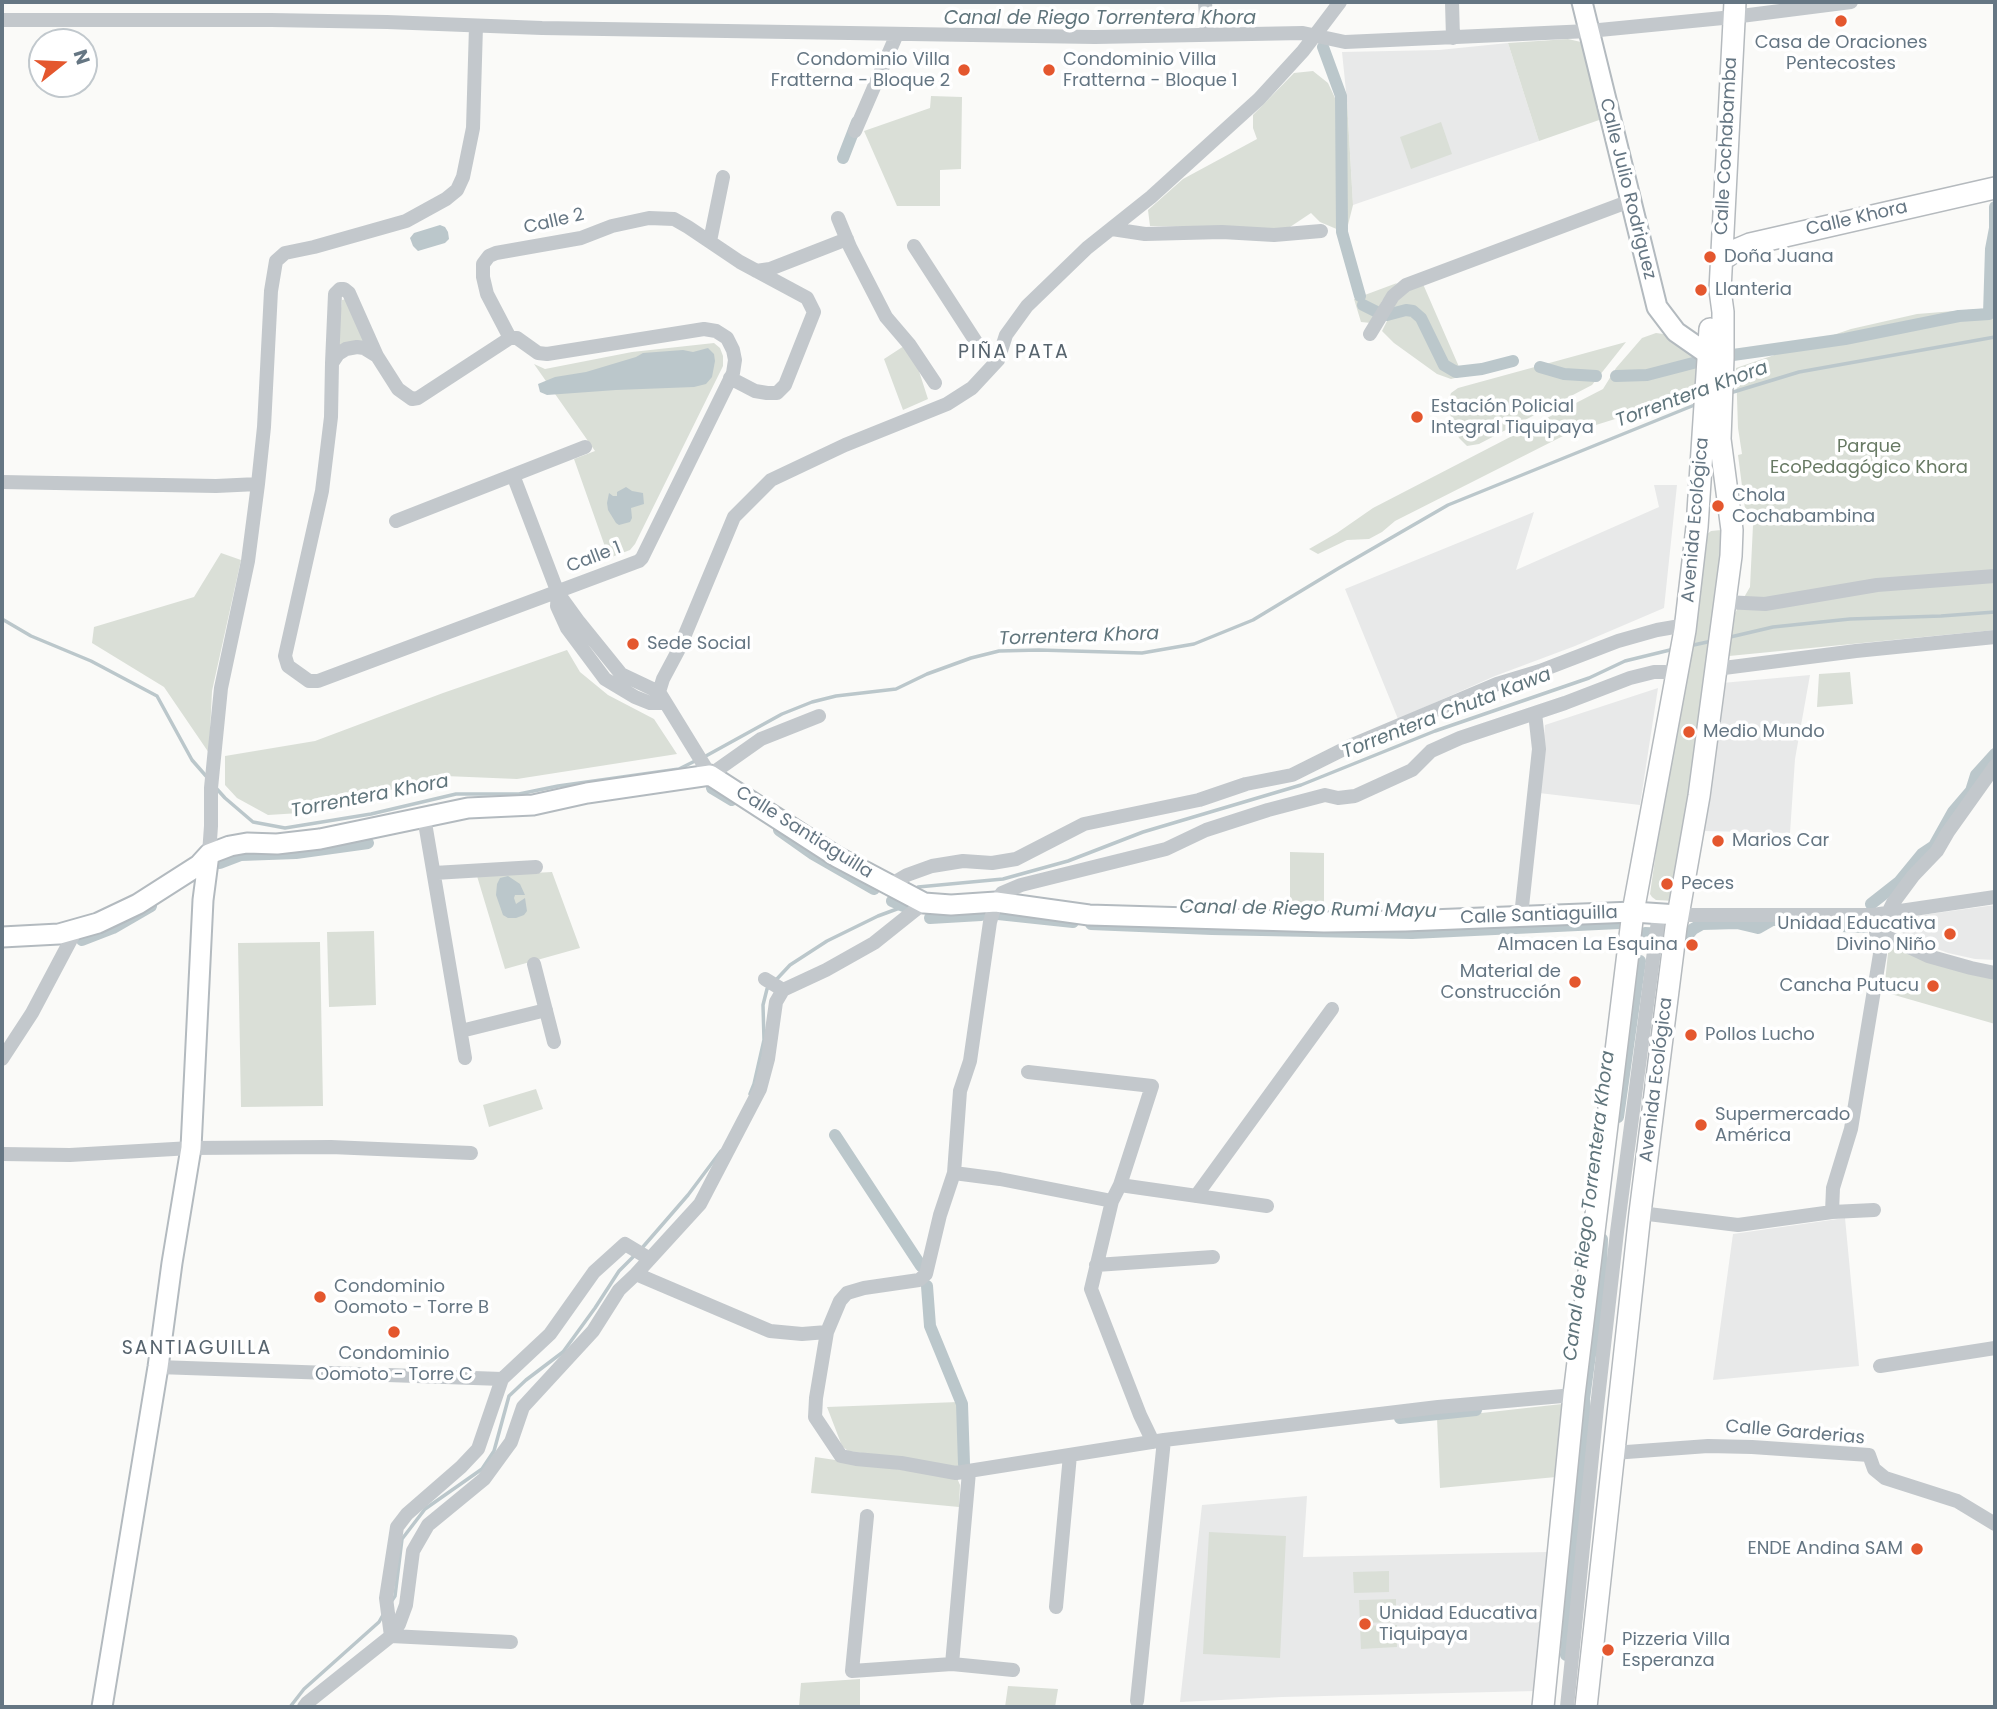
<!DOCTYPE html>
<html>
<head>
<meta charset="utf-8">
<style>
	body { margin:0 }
	#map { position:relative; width:1997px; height:1709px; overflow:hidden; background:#fafaf8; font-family:Poppins,sans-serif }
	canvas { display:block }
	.frame { position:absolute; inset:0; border:4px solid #657683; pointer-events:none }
	.north { position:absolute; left:28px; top:28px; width:70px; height:70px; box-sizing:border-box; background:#fff; border:2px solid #c1c8cd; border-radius:50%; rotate:72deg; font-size:19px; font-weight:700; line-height:28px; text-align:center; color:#657683 }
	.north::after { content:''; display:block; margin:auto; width:24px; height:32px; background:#e4572e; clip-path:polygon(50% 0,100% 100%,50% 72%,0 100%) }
</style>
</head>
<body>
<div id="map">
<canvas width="1997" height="1709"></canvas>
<div class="frame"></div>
<div class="north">N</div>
</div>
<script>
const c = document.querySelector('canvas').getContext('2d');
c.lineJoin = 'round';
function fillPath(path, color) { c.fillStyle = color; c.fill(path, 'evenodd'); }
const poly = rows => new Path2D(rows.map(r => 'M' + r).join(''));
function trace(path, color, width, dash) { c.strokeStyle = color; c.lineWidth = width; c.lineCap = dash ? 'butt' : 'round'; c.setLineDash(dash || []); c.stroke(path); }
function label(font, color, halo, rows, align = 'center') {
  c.font = font + ' Poppins,sans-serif'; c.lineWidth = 7; c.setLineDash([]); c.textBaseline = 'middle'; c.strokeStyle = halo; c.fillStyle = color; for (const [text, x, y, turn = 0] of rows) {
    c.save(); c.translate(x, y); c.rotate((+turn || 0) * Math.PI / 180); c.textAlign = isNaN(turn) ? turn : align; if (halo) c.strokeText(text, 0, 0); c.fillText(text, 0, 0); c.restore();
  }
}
const built = poly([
	[1508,43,1539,141,1353,205,1347,101,1342,52,1439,50],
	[1654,485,1677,485,1664,608,1575,646,1495,676,1398,719,1345,589,1534,512,1516,570,1659,507],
	[1810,675,1795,759,1790,833,1703,831,1722,683],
	[1658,688,1640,805,1539,793,1545,725],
	[1995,905,1995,960,1975,959,1948,953,1918,942,1890,926,1889,922,1892,919],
	[1845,1218,1859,1366,1713,1380,1733,1234],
	[1307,1496,1303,1557,1548,1552,1536,1691,1282,1697,1180,1702,1202,1505]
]);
const green = poly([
	[1568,39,1581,42,1602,119,1539,141,1508,43],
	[1313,71,1328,83,1335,98,1347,101,1353,205,1346,233,1320,222,1311,213,1287,229,1150,226,1148,210,1183,179,1257,139,1253,128,1253,115,1294,73],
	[931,96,962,97,961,169,940,170,940,206,897,206,864,131,930,108],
	[1441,122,1452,154,1411,169,1400,137],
	[1995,273,1995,630,1729,656,1735,613,1750,587,1753,525,1751,510,1745,509,1738,455,1742,454,1738,428,1736,368,1851,329,1917,314,1991,308],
	[1397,283,1382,301,1371,323,1361,322,1354,299],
	[1423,284,1463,376,1451,379,1437,374,1394,343,1382,331,1397,301,1407,290],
	[346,299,369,345,336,351,342,300],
	[1656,333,1671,335,1704,356,1700,392,1687,393,1628,415,1567,434,1395,521,1382,532,1369,539,1347,540,1318,554,1309,549,1337,533,1373,508,1603,389,1616,368,1642,338],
	[1626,342,1592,385,1479,444,1467,446,1459,438,1451,418,1448,403,1451,393,1458,388],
	[714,343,720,348,723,356,723,366,635,544,630,550,609,558,574,459,595,451,534,364,545,369,632,352],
	[904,346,917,365,928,399,903,410,884,359],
	[1721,530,1726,533,1674,901,1656,900,1652,897,1650,894,1674,725,1706,535,1711,531],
	[221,553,241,560,212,691,209,753,164,687,92,643,94,627,194,597],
	[567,650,580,672,608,695,654,719,677,754,517,779,445,776,300,813,268,815,237,798,225,785,225,756,315,741,443,693],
	[1850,672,1853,704,1817,707,1819,674],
	[1290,852,1324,853,1324,907,1290,907],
	[552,872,580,948,505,969,477,876],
	[374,931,376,1005,329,1007,327,932],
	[320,942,323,1106,241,1107,238,943],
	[1889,943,1995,978,1995,1024,1884,992],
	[536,1089,543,1109,489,1127,483,1105],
	[958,1402,961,1467,848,1451,842,1446,827,1407],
	[1562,1404,1556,1477,1440,1488,1437,1418],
	[815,1457,957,1478,960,1485,959,1507,811,1493],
	[1209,1532,1286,1536,1280,1658,1203,1654],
	[1389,1571,1389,1592,1354,1593,1353,1572],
	[1396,1599,1396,1622,1360,1623,1359,1600],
	[1397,1625,1397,1647,1361,1649,1360,1626],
	[860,1679,860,1707,799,1707,801,1683],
	[1008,1686,1058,1689,1055,1707,1005,1707]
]);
const water = poly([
	[440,225,445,227,448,232,449,239,445,243,418,251,413,246,410,238,414,233],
	[708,348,714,354,715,361,712,377,706,384,694,387,616,390,547,395,540,392,538,384,555,377,586,372,636,357,643,353,683,350,693,352],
	[626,487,632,491,643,493,644,504,631,508,632,518,630,522,619,525,616,523,608,510,607,503,609,493,613,496,617,496,617,492],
	[508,876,520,884,525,895,515,895,514,898,516,904,525,898,527,911,524,915,516,918,508,918,503,915,496,895,497,884,500,878]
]);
const stream = poly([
	[1730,393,1799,372,1995,337],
	[2,619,31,636,91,661,157,696,192,760,206,776],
	[1726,638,1773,627,1850,619,1941,616,1995,612],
	[1689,646,1712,641],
	[704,757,782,714,812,702,836,696,896,689,927,674,971,658,999,651,1039,650,1142,653,1194,644,1253,620,1339,568,1448,505,1697,404],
	[216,788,225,798,253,822,285,828,371,814,456,794,519,794,558,786,679,769,697,760],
	[918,887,1003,879,1068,861,1143,832,1301,785,1435,731,1589,678,1625,661,1674,649],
	[775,981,790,965,827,941,878,916,905,906],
	[750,1094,754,1084,764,1040,763,1005,767,989,770,986],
	[642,1248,688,1195,721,1151],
	[391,1602,395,1596,402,1539,425,1509,482,1469,494,1451,509,1396,526,1380,563,1352,595,1308,619,1271,634,1256],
	[290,1707,304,1689,379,1622,383,1615]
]);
const canal = poly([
	[1323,47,1341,96,1342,232,1360,296],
	[843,158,857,122],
	[1363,305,1379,313],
	[1387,315,1406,310,1413,311,1421,318,1444,365,1456,372,1482,369,1513,361],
	[1733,355,1845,339,1959,316,1989,314,1991,249,1995,228,1995,207],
	[1540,367,1564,374,1596,376],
	[1616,376,1647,375,1697,362],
	[712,788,732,800],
	[779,830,813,854,874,889],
	[220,863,241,855,296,853,368,843],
	[892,901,915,911],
	[1871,904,1899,882,1922,854,1934,846,1953,812,1971,791,1976,775,1995,754],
	[998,914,1073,922],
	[930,918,981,915],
	[1091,924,1212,929,1412,933,1619,923],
	[1645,933,1666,934],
	[1686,937,1693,929,1702,924,1737,923,1758,928,1772,920,1784,920,1794,924,1865,927],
	[82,940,113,928,151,906],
	[1618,1117,1640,961],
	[835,1135,921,1266],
	[927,1286,930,1326,962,1404,964,1464],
	[1400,1418,1476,1410],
	[1566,1655,1586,1423,1584,1399,1590,1355,1599,1332,1602,1239]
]);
const street = poly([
	[1205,2,1207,34],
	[1452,2,1453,38],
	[2,20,271,20,387,22,542,28,1095,37,1303,33,1345,42,1589,31,1733,17,1851,2],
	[855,131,897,34],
	[838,218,850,247,886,317,909,344,935,383],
	[1112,229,1145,234,1222,232,1274,235,1321,231],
	[710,241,723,177],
	[914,246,980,348,998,360],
	[756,271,770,269,847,239],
	[704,329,716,331,727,338,733,350,735,360,733,373,642,558,639,561,318,681,309,681,288,666,285,656,322,491,331,417,332,363,338,354,346,349,357,347,364,348,377,356,398,389,412,399,418,398,510,338,517,338,538,353,547,354,704,329],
	[1370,334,1393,296,1406,285,1630,201],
	[510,338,487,294,483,277,483,264,489,256,496,253,581,238,612,226,649,218,674,219,688,227,740,262,807,298,814,312,785,385,777,393,767,393,755,391,730,378],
	[332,363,335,294,340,289,344,289,349,293,377,356],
	[513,475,558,593,579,622,621,674,659,692,710,775,761,739,819,716],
	[2,482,216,486,258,484],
	[396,521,585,447],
	[558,593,557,606,567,628,605,679,635,697,650,703,665,703],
	[1725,602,1765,604,1877,585,1995,576],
	[1716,669,1856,651,1995,637],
	[659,692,663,679,679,649,734,517,771,480,845,445,947,404,972,388,998,360,1006,335,1027,306,1087,248,1151,197,1259,99,1303,51,1340,2],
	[424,817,465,1058],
	[209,854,211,826,211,788,221,688,248,561,258,484,264,427,271,291,276,261,285,253,314,247,406,221,446,199,457,190,463,177,473,128,476,26],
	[434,873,536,867],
	[890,885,907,875,932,866,963,861,992,863,1016,859,1084,824,1199,800,1246,784,1292,775,1350,746,1497,684,1540,671,1618,641,1657,630,1686,625],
	[1888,913,1893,903,1913,876,1937,851,1948,832,1995,766],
	[1678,915,1873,915,1995,897],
	[1521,916,1539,749,1535,713],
	[1877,932,1928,956,1971,968,1995,973],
	[534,964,554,1042],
	[765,979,783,990],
	[461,1031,546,1010],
	[2,1059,32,1013,76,930],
	[1028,1072,1152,1086,1120,1185,1112,1201,1091,1289,1140,1415,1153,1442],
	[2,1154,70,1155,191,1148,331,1147,471,1153],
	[954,1173,1000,1179,1112,1201],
	[1120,1185,1267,1206],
	[1196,1196,1332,1009],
	[1832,1212,1833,1188,1851,1129,1880,954,1873,915],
	[1640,1213,1738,1225,1832,1212,1874,1210],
	[1096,1265,1213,1257],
	[636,1274,770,1331,802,1334,827,1332],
	[1880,1366,1995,1348],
	[158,1367,502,1379],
	[1574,1395,1438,1407,1164,1440,956,1473,901,1463,856,1459,841,1456,815,1417,816,1398,827,1332,840,1301,847,1293,864,1288,919,1280,926,1274,940,1215,954,1173,960,1091,970,1061,990,922,996,902,1002,893,1021,885,1166,849,1206,830,1268,810,1325,795,1338,798,1355,796,1412,770,1431,751,1460,738,1565,703,1630,678,1654,672,1665,672,1678,677],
	[1613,1453,1708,1446,1752,1447,1869,1455,1874,1469,1885,1478,1957,1501,1995,1524],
	[867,1516,852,1671,952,1664,1013,1670],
	[1056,1607,1070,1455],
	[511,1642,391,1636,386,1598,397,1527,407,1514,461,1467,478,1449,502,1379,550,1334,594,1272,625,1244,650,1259],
	[952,1664,969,1472],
	[1137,1701,1164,1440],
	[304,1707,307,1703,391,1636,399,1624,406,1605,413,1551,428,1525,484,1479,511,1442,523,1407,593,1331,619,1290,636,1274,700,1204,760,1089,768,1059,776,1002,783,990,826,970,874,943,924,903],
	[1567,1707,1597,1407,1617,1232,1658,921]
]);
const secondary = poly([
	[1582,2,1657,307,1676,332,1709,355],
	[2,937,59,934,98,923,138,904,199,865,209,854,230,846,247,843,277,844,320,839,468,808,533,805,587,793,710,775,837,857,924,903,951,905,996,902,1089,915,1324,922,1405,921,1633,912,1678,915],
	[102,1707,158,1367,172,1263,191,1148,203,900,209,854]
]);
const primary = poly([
	[1722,260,1736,250,1750,244,1995,188],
	[1543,1707,1574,1395,1633,912,1685,630,1697,527,1710,329],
	[1586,1707,1640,1213,1676,927,1699,796,1731,556,1732,530,1720,439,1723,358,1723,312,1720,290,1735,2]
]);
const markers = [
	[1841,21,7,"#e4572e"],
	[964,70,7,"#e4572e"],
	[1049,70,7,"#e4572e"],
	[1710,257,7,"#e4572e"],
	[1701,290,7,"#e4572e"],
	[1417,417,7,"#e4572e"],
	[1718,506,7,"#e4572e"],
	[633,644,7,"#e4572e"],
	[1689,732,7,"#e4572e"],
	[1718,841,7,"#e4572e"],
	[1667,884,7,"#e4572e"],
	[1950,934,7,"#e4572e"],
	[1692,945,7,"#e4572e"],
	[1575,982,7,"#e4572e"],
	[1933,986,7,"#e4572e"],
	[1691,1035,7,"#e4572e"],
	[1701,1125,7,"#e4572e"],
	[320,1297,7,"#e4572e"],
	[394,1332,7,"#e4572e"],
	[1917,1549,7,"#e4572e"],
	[1365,1624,7,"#e4572e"],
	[1608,1650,7,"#e4572e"]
];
const poiNames = [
	["Casa de Oraciones",1841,43,"center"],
	["Pentecostes",1841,64,"center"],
	["Condominio Villa",950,60,"right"],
	["Fratterna - Bloque 2",950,81,"right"],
	["Condominio Villa",1063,60],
	["Fratterna - Bloque 1",1063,81],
	["Doña Juana",1724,257],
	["Llanteria",1715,290],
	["Estación Policial",1431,407],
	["Integral Tiquipaya",1431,428],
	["Chola",1732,496],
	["Cochabambina",1732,517],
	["Sede Social",647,644],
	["Medio Mundo",1703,732],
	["Marios Car",1732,841],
	["Peces",1681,884],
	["Unidad Educativa",1936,924,"right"],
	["Divino Niño",1936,945,"right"],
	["Almacen La Esquina",1678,945,"right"],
	["Material de",1561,972,"right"],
	["Construcción",1561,993,"right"],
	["Cancha Putucu",1919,986,"right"],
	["Pollos Lucho",1705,1035],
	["Supermercado",1715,1115],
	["América",1715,1136],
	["Condominio",334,1287],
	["Oomoto - Torre B",334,1308],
	["Condominio",394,1354,"center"],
	["Oomoto - Torre C",394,1375,"center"],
	["ENDE Andina SAM",1903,1549,"right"],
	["Unidad Educativa",1379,1614],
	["Tiquipaya",1379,1635],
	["Pizzeria Villa",1622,1640],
	["Esperanza",1622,1661]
];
const streetNames = [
	["Calle Cochabamba",1727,146,-87],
	["Calle Julio Rodriguez",1627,189,76],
	["Calle Khora",1857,219,-13],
	["Calle 2",554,222,-13],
	["Avenida Ecológica",1696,520,-85],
	["Calle 1",594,558,-21],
	["Calle Santiaguilla",804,833,32],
	["Calle Santiaguilla",1539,916,-2],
	["Avenida Ecológica",1657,1080,-83],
	["Calle Garderias",1795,1433,5]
];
const parkNames = [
	["Parque",1869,447],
	["EcoPedagógico Khora",1869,468]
];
const waterNames = [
	["Canal de Riego Torrentera Khora",1100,19],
	["Torrentera Khora",1692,395,-20],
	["Torrentera Khora",1079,637,-2],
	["Torrentera Chuta Kawa",1447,714,-21],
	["Torrentera Khora",370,797,-11],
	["Canal de Riego Rumi Mayu",1308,910,1],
	["Canal de Riego Torrentera Khora",1590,1206,-83]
];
const neighbourhoodNames = [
	["PIÑA PATA",1014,353],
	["SANTIAGUILLA",197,1349]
];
fillPath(built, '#e8e9e9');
fillPath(green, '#dadfd7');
fillPath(water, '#bbc7cb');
trace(stream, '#bbc7cb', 3.5);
trace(canal, '#bbc7cb', 12);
trace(secondary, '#b3babf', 23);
trace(primary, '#b5babe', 24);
trace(street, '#c3c8cc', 14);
trace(secondary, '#fff', 19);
trace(primary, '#fff', 21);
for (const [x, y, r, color] of markers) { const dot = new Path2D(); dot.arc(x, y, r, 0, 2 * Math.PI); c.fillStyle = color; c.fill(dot); trace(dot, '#fff', 2.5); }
label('18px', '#657683', '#fff', poiNames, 'left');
label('18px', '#657683', '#fff', streetNames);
label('18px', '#687a64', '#fff', parkNames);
label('italic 19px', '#60757c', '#fff', waterNames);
c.letterSpacing = '2px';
label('19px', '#57646e', '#fff', neighbourhoodNames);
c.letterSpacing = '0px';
</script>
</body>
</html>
